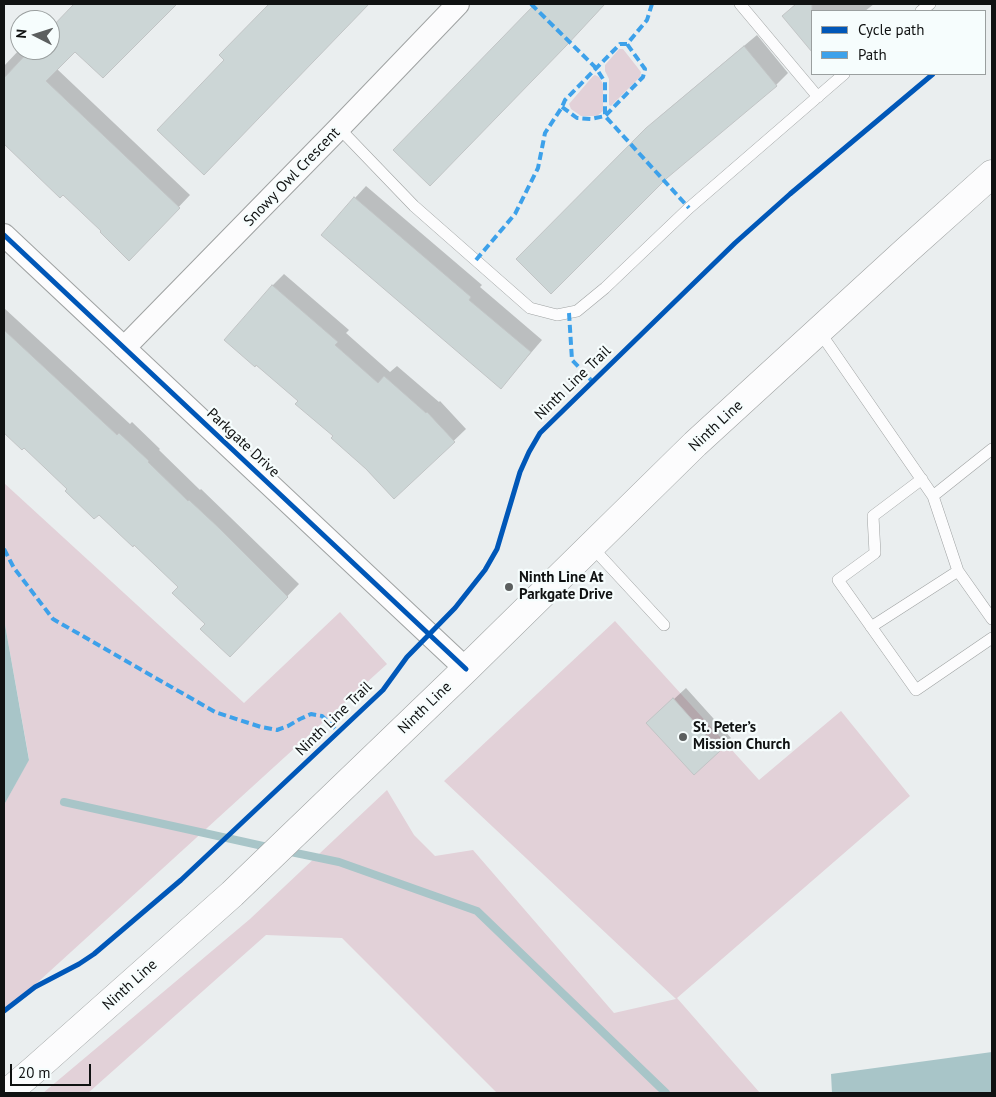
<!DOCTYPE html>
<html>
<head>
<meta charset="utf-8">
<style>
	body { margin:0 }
	#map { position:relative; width:996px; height:1097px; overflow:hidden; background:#eaeeef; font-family:"PT Sans",sans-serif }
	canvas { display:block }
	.frame { position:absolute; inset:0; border:5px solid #101212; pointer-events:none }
	.legend { position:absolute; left:811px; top:10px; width:175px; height:65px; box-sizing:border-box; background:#f6fdfd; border:1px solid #9a9f9f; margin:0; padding:6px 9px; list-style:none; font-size:15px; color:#101212 }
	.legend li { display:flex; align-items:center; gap:10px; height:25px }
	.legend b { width:25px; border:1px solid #9a9f9f }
	.north { position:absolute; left:10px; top:10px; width:50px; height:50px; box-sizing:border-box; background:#f6fdfd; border:1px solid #9a9f9f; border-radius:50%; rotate:275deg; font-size:14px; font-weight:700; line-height:20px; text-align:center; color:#101212 }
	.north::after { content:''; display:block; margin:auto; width:18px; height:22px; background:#5c5f5f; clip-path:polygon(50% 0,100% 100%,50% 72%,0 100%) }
	.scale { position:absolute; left:10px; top:1064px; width:81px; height:22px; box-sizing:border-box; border:2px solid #101212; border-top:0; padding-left:6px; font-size:15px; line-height:18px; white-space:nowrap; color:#101212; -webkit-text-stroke:4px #f6fdfd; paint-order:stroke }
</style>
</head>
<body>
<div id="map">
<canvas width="996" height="1097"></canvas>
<div class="frame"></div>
<ul class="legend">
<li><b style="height:6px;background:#0057b8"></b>Cycle path</li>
<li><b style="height:6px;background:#3da1ea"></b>Path</li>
</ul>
<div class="north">N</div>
<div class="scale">20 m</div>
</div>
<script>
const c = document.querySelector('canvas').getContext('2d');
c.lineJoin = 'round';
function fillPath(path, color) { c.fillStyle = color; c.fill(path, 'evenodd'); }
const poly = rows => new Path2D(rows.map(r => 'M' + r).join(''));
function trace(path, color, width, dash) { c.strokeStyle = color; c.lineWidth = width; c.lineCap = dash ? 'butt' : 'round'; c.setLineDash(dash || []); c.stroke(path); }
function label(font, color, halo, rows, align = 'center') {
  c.font = font + ' "PT Sans",sans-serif'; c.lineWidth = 4.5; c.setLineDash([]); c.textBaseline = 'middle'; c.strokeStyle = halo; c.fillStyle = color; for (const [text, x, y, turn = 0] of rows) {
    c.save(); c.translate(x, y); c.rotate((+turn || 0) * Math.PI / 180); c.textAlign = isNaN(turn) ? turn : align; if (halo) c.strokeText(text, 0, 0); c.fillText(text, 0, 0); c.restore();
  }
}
const green = poly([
	[619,49,623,49,641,72,640,77,611,106,609,105,609,79,605,71,605,65],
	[595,75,599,77,603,84,603,111,597,116,581,116,571,109,569,104,593,76],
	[4,483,244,703,340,612,387,664,4,1013,4,805,29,759,4,619],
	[615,621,759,780,841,711,910,796,677,998,760,1093,497,1093,342,938,266,935,88,1093,43,1093,250,919,387,790,414,835,435,856,473,850,614,1013,676,999,444,781]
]);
const water = poly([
	[4,619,29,760,4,805],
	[992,1052,992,1093,832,1093,831,1074]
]);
const shadow = poly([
	[76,4,175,4,156,24,75,50,57,69,190,195,141,247,102,231,63,194,60,196,4,142,4,66,20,49,50,50,50,31],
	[270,4,368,4,216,162,226,60,221,55],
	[536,4,605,4,578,32,395,150],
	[796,4,874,4,865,11,812,11,812,50,784,16],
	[757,35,788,73,776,85,666,177,517,259,659,117],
	[366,186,482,285,480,287,542,340,512,375,501,387,355,198],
	[284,274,349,330,346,333,390,372,397,366,439,402,440,401,466,429,394,498,300,401,226,340,273,285],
	[4,308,130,424,132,422,160,449,159,450,200,490,201,489,230,517,299,584,230,656,179,587,134,544,99,513,68,489,24,447,22,449,4,432],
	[686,688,731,738,694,774,660,712]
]);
const stream = poly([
	[64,802,272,848],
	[286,851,339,862,477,911,666,1093]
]);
const building = poly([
	[74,4,177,4,103,78,75,52,46,81,180,208,129,261,100,232,101,231,63,195,60,198,4,144,4,78,30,50,50,50,50,29,74,4],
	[269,4,369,4,204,175,157,130,224,60,219,55,269,4],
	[535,4,605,4,566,46,430,186,393,150,535,4],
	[796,4,812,4,812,52,782,16,796,4],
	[744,46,777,86,667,178,551,294,516,259,646,128,744,46],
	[354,197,471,297,469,300,531,352,501,389,321,235,354,197],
	[272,285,338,342,335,345,378,383,384,376,426,413,427,412,455,442,394,499,366,469,331,438,333,436,295,404,298,401,256,365,255,367,224,340,272,285],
	[4,330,117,435,119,433,149,461,148,462,188,501,189,500,219,528,288,597,230,657,200,629,205,624,172,593,178,587,134,545,133,547,99,515,94,519,65,491,67,489,24,448,22,450,4,433,4,330],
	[673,698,720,751,694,775,646,723,673,698]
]);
const lane = poly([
	[740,4,818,97],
	[921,11,930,4],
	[339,128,414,206,530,308,557,315,577,311,605,288,689,208,844,74],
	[819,331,933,496,958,571,992,619],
	[922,479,873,516,875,553,838,580,916,690,992,638],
	[933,496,992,449],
	[591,546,664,625],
	[871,627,958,571]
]);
const street = poly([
	[4,235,466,669],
	[124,348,339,128,458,4]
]);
const secondary = poly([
	[7,1093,35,1069,232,894,466,669,695,444,907,250,992,174]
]);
const quiet = poly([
	[531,4,596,68,605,82,605,116,689,208],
	[562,107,577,118,591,119,605,116,643,77,645,69,627,44],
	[476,260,515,214,538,168,545,133,562,107,565,100,620,44,627,44,647,20,652,4],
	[569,313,572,360,593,382],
	[4,549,14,568,53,619,215,712,261,727,277,730,288,726,300,719,311,714,322,716,339,732]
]);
const cycleway = poly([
	[4,235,466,669],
	[4,1011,35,987,79,964,94,954,181,880,383,690,407,657,455,608,485,570,497,549,520,472,529,452,540,433,735,243,790,194,933,74]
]);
const markers = [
	[509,587,5,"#5c5f5f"],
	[683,737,5,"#5c5f5f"]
];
const streetNames = [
	["Snowy Owl Crescent",292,177,-46],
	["Ninth Line Trail",573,383,-44],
	["Ninth Line",716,426,-43],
	["Parkgate Drive",243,443,43],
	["Ninth Line",425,708,-44],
	["Ninth Line Trail",334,719,-44],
	["Ninth Line",130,985,-42]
];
const poiNames = [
	["Ninth Line At",519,578],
	["Parkgate Drive",519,595],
	["St. Peter’s",693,728],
	["Mission Church",693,745]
];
fillPath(green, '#e2d1d8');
fillPath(water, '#a8c5c8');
fillPath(shadow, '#0003');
trace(stream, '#a8c5c8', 8);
fillPath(building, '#ccd6d6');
trace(building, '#c1c4c5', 1);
trace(lane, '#9fa2a2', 12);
trace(street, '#9fa2a2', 24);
trace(secondary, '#9fa2a2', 29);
trace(lane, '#fcfcfd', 11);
trace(street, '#fcfcfd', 22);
trace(secondary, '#fcfcfd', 28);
trace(quiet, '#3da1ea', 4, [8, 4]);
trace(cycleway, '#0057b8', 5);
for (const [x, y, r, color] of markers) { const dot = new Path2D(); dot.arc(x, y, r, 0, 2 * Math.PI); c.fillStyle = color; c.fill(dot); trace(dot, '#f6fdfd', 2); }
label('15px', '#101212', '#f6fdfd', streetNames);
label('bold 15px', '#101212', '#f6fdfd', poiNames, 'left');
</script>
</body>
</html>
